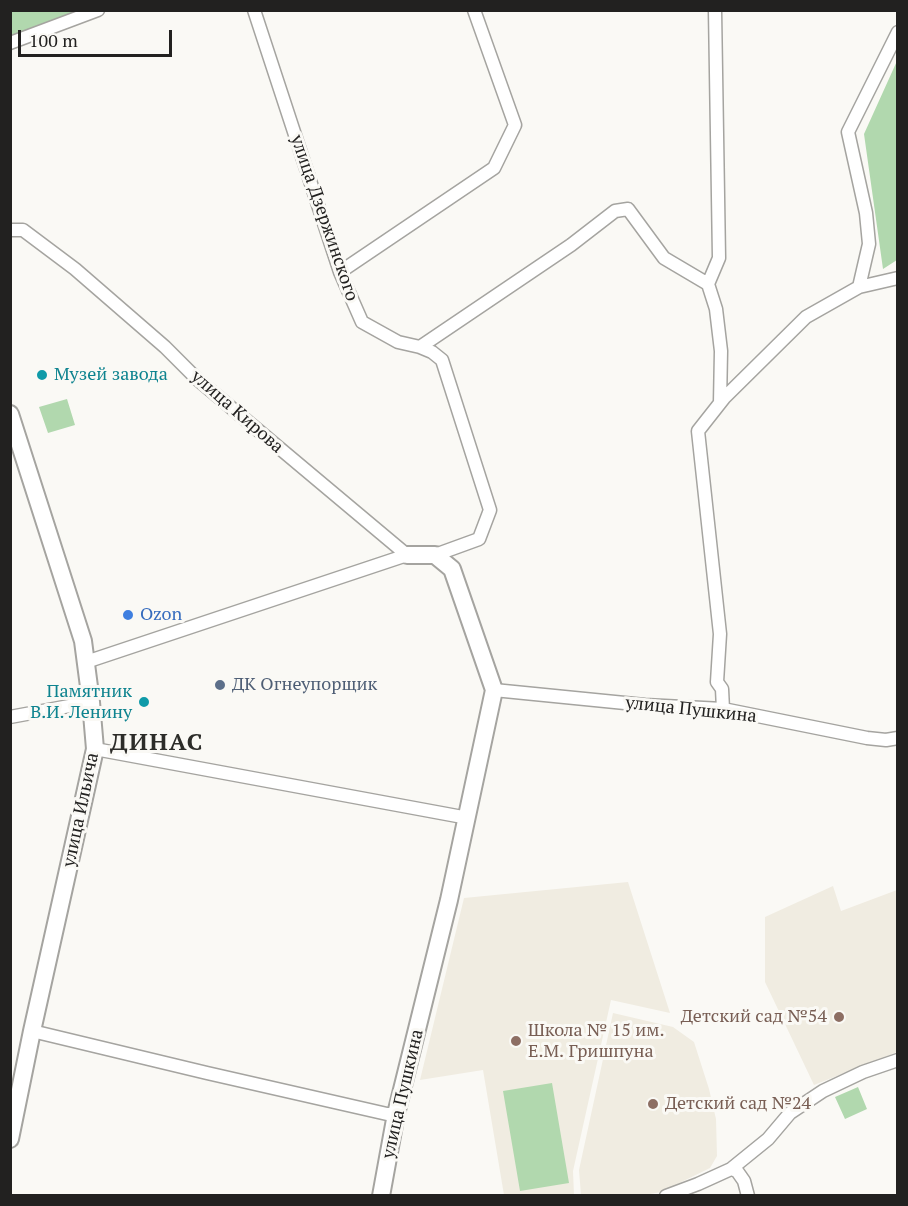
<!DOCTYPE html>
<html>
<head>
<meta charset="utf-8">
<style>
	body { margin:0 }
	#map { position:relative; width:908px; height:1206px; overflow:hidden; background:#faf9f5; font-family:"PT Serif",serif }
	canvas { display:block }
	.frame { position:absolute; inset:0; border:12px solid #222120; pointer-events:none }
	.scale { position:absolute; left:18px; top:30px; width:154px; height:27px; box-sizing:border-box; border:3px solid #222120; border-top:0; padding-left:8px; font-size:18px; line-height:21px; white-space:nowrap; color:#222120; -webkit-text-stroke:4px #faf9f5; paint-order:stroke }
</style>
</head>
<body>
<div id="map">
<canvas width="908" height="1206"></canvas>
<div class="frame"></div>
<div class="scale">100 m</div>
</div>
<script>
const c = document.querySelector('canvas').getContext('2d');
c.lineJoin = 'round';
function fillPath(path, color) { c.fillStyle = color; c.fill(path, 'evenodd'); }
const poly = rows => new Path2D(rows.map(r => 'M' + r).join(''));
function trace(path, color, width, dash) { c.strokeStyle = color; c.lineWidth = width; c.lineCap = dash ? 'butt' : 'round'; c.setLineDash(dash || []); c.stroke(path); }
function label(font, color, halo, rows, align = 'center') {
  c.font = font + ' "PT Serif",serif'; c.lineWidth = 6; c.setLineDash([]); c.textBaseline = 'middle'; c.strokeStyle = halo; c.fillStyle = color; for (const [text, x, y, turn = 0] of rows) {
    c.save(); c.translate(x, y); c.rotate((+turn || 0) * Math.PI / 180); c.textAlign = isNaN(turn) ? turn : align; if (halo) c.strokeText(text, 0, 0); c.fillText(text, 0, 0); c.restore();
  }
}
const built = poly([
	[628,882,670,1013,611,1000,573,1171,574,1195,504,1195,483,1070,420,1080,464,898],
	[833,886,841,911,897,890,897,1052,814,1085,765,982,765,917],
	[613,1013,673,1027,694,1042,709,1089,716,1119,717,1156,710,1168,661,1192,639,1196,581,1195,579,1170]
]);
const green = poly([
	[11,11,83,11,11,38],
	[897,61,897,260,883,269,864,134],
	[67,399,75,425,48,433,39,407],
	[552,1083,569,1183,520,1191,503,1091],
	[858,1087,867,1109,845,1119,835,1097]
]);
const street = poly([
	[254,10,340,272,362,322,398,342,420,347,432,352,442,360,490,510,479,539,435,555],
	[10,43,98,10],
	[10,230,23,230,75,269,165,347,197,379,407,555],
	[340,272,494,168,515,125,474,10],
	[708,284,719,258,715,10],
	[859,287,869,244,866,213,848,132,898,32],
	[420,347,571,245,615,211,628,209,664,258,708,284,716,309,721,351,720,403],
	[86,662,407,555],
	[494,690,645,705,723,709,867,738,886,740,898,738],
	[723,709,722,689,717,682,720,634,698,431,724,398,806,317,859,287,898,278],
	[10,717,91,702],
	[95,749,468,818],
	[32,1031,207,1073,387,1114,396,1114],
	[731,1169,737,1171,744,1181,748,1196],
	[666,1196,698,1184,731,1169,768,1139,790,1113,823,1091,863,1072,898,1060]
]);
const secondary = poly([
	[10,414,83,641,91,702,95,749,32,1031,10,1139],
	[381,1196,396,1114,449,900,494,690,452,569,435,555,407,555]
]);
const markers = [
	[42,375,6,"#0f9aa8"],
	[128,615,6,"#3f7fe0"],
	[220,685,6,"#5c6f8a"],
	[144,702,6,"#0f9aa8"],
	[839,1017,6,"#8d6e63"],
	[516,1041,6,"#8d6e63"],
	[653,1104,6,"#8d6e63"]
];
const streetNames = [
	["улица Дзержинского",324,218,71],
	["улица Кирова",237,412,41],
	["улица Пушкина",691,710,6],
	["улица Ильича",81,810,-78],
	["улица Пушкина",403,1094,-77]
];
const cultureNames = [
	["Музей завода",54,375],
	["Памятник",132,692,"right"],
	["В.И. Ленину",132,713,"right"]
];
const shopNames = [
	["Ozon",140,615]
];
const serviceNames = [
	["ДК Огнеупорщик",232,685]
];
const educationNames = [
	["Детский сад №54",827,1017,"right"],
	["Школа № 15 им.",528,1031],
	["Е.М. Гришпуна",528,1052],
	["Детский сад №24",665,1104]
];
const districtNames = [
	["ДИНАС",157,743]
];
fillPath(built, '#f0ece1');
fillPath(green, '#b1d8ae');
trace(street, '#a5a4a0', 15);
trace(secondary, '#a5a4a0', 20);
trace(street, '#fff', 12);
trace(secondary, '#fff', 16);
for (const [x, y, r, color] of markers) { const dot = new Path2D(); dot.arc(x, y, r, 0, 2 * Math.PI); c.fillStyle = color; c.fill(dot); trace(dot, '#faf9f5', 2); }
label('18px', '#222120', '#faf9f5', streetNames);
label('18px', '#0d838f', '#faf9f5', cultureNames, 'left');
label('18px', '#366cbe', '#faf9f5', shopNames, 'left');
label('18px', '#4e5e75', '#faf9f5', serviceNames, 'left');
label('18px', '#785e54', '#faf9f5', educationNames, 'left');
c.letterSpacing = '1.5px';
label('bold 24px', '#2c2c29', '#faf9f5', districtNames);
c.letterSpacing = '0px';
</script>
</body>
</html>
